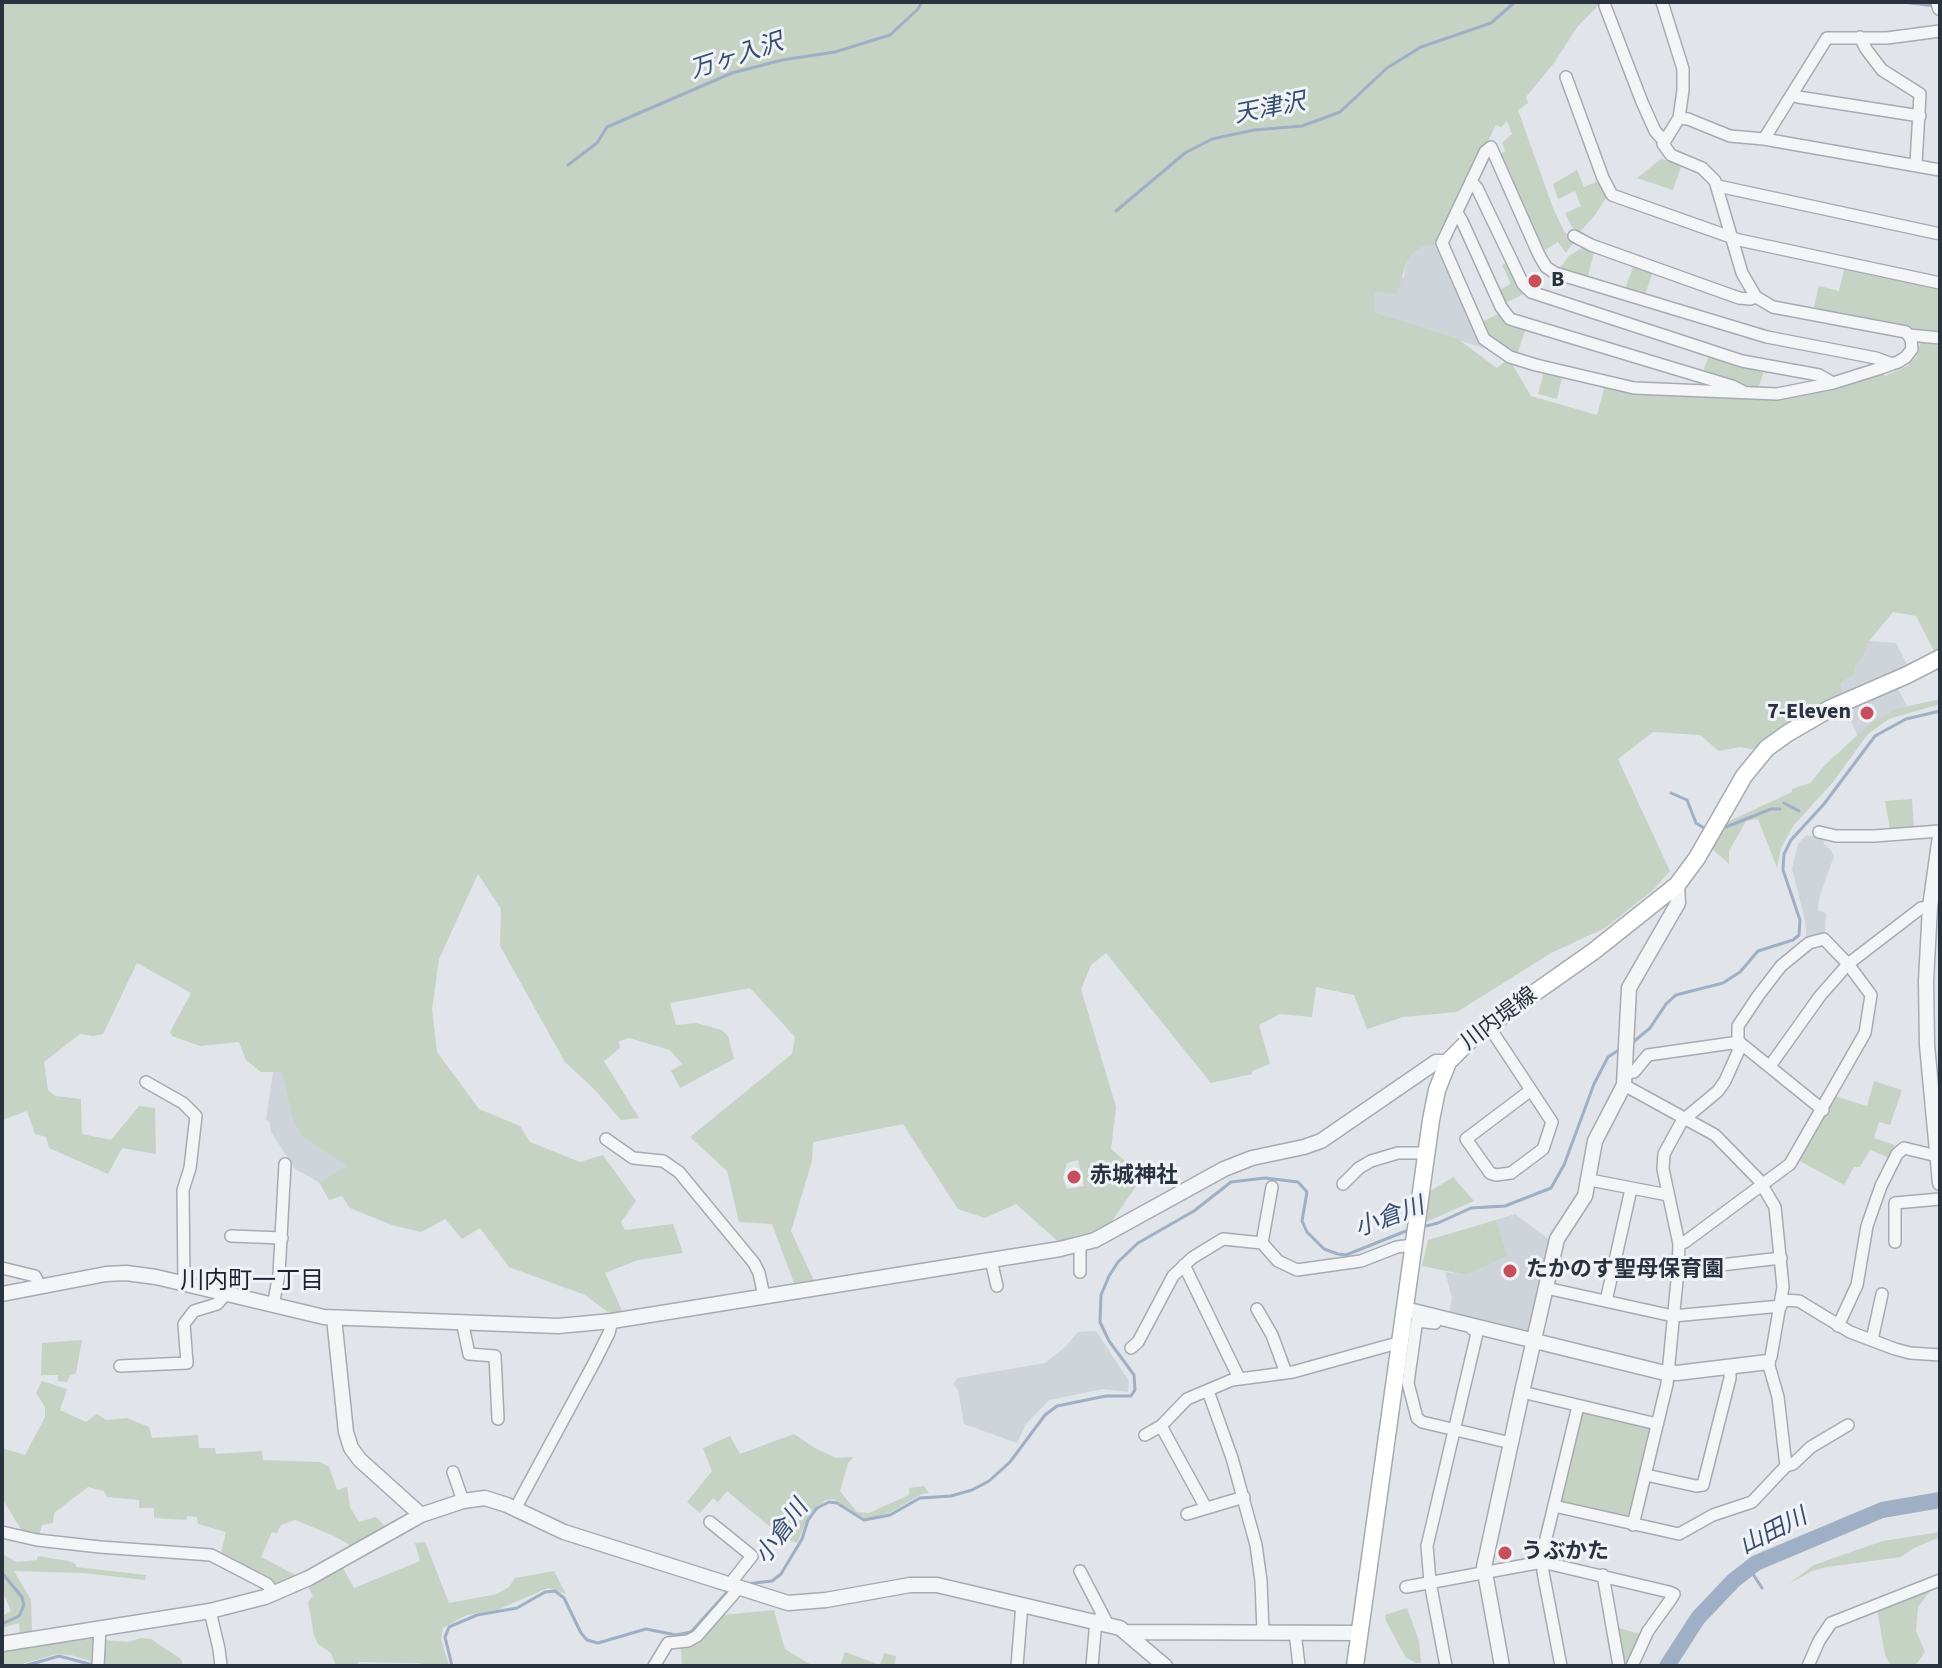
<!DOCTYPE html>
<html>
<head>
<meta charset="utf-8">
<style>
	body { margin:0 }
	#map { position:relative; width:1942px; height:1668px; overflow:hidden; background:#e1e4e9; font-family:"Source Sans 3",sans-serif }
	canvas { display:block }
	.frame { position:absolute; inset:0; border:4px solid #2a313f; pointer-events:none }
</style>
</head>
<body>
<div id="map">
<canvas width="1942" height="1668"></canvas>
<div class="frame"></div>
</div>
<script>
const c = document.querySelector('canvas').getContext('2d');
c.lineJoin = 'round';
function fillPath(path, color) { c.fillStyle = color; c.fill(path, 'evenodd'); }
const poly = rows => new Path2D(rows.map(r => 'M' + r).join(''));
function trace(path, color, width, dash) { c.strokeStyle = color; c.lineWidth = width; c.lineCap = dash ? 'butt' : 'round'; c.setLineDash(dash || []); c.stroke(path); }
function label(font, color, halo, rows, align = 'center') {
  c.font = font + ' "Source Sans 3","Noto Sans JP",sans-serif'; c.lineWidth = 6; c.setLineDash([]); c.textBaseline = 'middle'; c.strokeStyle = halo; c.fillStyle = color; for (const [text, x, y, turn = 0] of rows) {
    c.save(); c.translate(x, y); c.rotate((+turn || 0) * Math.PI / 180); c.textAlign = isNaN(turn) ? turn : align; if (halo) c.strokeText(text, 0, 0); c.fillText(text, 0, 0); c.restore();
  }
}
const built = poly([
	[1435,245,1481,341,1486,349,1374,312,1375,292,1404,277,1406,263,1414,252,1422,247],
	[1869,641,1896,643,1909,668,1843,696,1841,683,1855,674,1856,664],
	[1897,687,1907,706,1874,720,1858,737,1846,709],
	[1806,835,1823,839,1824,844,1831,850,1834,856,1819,898,1818,911,1826,913,1825,932,1807,941,1805,920,1792,869,1798,844],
	[282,1071,293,1121,303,1137,348,1166,319,1182,295,1169,271,1132,269,1121,266,1120,273,1072],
	[1515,1214,1550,1240,1530,1330,1526,1334,1449,1314,1452,1298,1445,1272,1466,1275,1506,1256,1496,1220],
	[1096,1331,1129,1381,1128,1392,1103,1389,1049,1400,1026,1424,1017,1443,964,1424,958,1390,953,1384,958,1378,1045,1363,1064,1348,1078,1332]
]);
const green = poly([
	[2,2,1599,2,1599,5,1578,26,1554,63,1526,97,1528,103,1518,110,1553,208,1564,231,1574,242,1566,253,1558,242,1542,252,1500,154,1505,151,1502,143,1512,134,1507,121,1501,127,1496,125,1435,245,1422,247,1414,252,1406,263,1397,294,1375,292,1374,312,1458,339,1497,368,1506,360,1512,364,1531,396,1597,415,1604,388,1643,394,1780,399,1881,372,1885,376,1907,366,1916,357,1921,342,1940,346,1940,650,1935,653,1916,616,1893,612,1869,641,1862,658,1856,664,1855,674,1841,683,1843,696,1756,750,1740,747,1719,751,1700,735,1653,732,1618,759,1670,871,1653,890,1605,928,1551,953,1457,1012,1403,1017,1367,1029,1354,995,1316,987,1312,1017,1280,1014,1259,1025,1270,1064,1252,1071,1252,1074,1211,1083,1106,953,1091,965,1081,989,1116,1107,1111,1149,1143,1176,1108,1227,1084,1238,1083,1234,1074,1236,1073,1241,1060,1243,1016,1204,985,1218,958,1209,903,1124,813,1142,812,1161,791,1231,814,1281,794,1283,772,1224,739,1222,727,1171,690,1137,792,1054,795,1037,750,988,670,1003,676,1025,696,1023,722,1030,728,1036,734,1059,680,1088,671,1071,682,1064,670,1050,629,1038,619,1041,620,1048,604,1061,639,1118,621,1120,594,1089,565,1062,500,946,501,909,478,874,439,959,432,1009,437,1052,479,1109,520,1126,530,1142,580,1162,603,1155,636,1201,621,1222,625,1230,673,1224,683,1253,638,1260,605,1273,623,1313,613,1316,585,1295,509,1267,480,1228,462,1239,445,1219,421,1232,392,1225,350,1208,342,1196,329,1200,319,1182,347,1166,303,1137,293,1121,282,1072,261,1072,246,1060,239,1042,200,1046,172,1036,170,1032,191,993,137,963,103,1034,93,1036,80,1034,44,1062,48,1090,55,1096,81,1099,82,1134,111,1140,139,1106,155,1108,156,1154,122,1148,108,1174,49,1148,46,1137,35,1134,27,1111,2,1120],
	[1078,1160,1084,1186,1067,1189,1063,1178,1067,1163],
	[1661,159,1682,164,1673,190,1637,178],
	[1577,170,1584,187,1601,180,1606,194,1606,198,1595,215,1579,233,1572,227,1565,213,1581,206,1575,191,1558,199,1553,184],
	[1582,248,1594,253,1587,280,1562,271,1560,268,1569,256],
	[1507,263,1524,294,1503,304,1497,291,1511,284,1502,265],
	[1634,265,1653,272,1644,297,1624,291],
	[1845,266,1940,287,1940,333,1813,311,1819,286,1839,291],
	[1500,313,1525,331,1518,352,1513,354,1487,337,1480,323],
	[1709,355,1764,370,1758,389,1702,374],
	[1544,372,1562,377,1557,399,1538,394],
	[1940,699,1940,704,1889,719,1868,734,1833,782,1794,825,1781,848,1777,868,1758,819,1746,821,1729,851,1729,864,1711,848,1725,823,1792,792,1792,789,1810,783,1825,765,1874,720,1900,708],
	[1912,799,1914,828,1890,829,1885,801],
	[1874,1081,1902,1090,1890,1125,1879,1122,1874,1138,1895,1145,1890,1158,1870,1150,1860,1167,1854,1167,1844,1185,1798,1160,1835,1096,1867,1106],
	[1453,1177,1474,1201,1426,1222,1428,1204,1426,1194],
	[1496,1220,1507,1256,1466,1275,1422,1266,1428,1240],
	[82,1340,76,1373,70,1375,67,1382,58,1381,58,1375,41,1375,42,1343],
	[42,1381,67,1389,60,1410,86,1422,97,1414,106,1420,127,1418,149,1427,152,1438,198,1435,199,1448,215,1448,216,1454,262,1451,263,1460,320,1462,329,1467,337,1490,347,1487,350,1507,359,1522,376,1517,386,1527,353,1547,334,1536,295,1520,281,1525,277,1533,272,1532,261,1557,299,1577,279,1587,221,1554,226,1532,198,1524,197,1517,187,1516,186,1520,154,1518,154,1508,139,1508,139,1500,107,1497,104,1491,88,1487,54,1513,53,1523,42,1525,39,1536,22,1531,2,1498,2,1448,25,1455,45,1417,45,1407,36,1393],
	[1586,1412,1648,1427,1651,1432,1630,1515,1626,1519,1563,1504,1559,1499,1579,1416],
	[794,1434,815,1448,836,1458,854,1457,848,1463,840,1491,857,1512,869,1513,909,1495,909,1488,924,1486,929,1493,922,1494,889,1513,866,1519,833,1499,826,1500,810,1513,797,1543,781,1536,727,1491,718,1502,713,1498,700,1513,687,1502,712,1471,703,1448,730,1436,740,1454],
	[1940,1532,1940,1537,1914,1548,1901,1557,1827,1567,1812,1571,1788,1584,1814,1565,1848,1553,1883,1541],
	[425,1542,449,1603,497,1594,509,1587,515,1578,554,1571,566,1594,548,1588,497,1610,467,1615,443,1628,441,1639,449,1666,426,1666,419,1663,359,1662,356,1666,336,1666,331,1653,318,1644,314,1635,308,1602,313,1596,307,1585,324,1576,326,1578,343,1568,354,1588,420,1561,415,1543],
	[2,1554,17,1562,37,1560,38,1556,68,1561,76,1564,76,1567,146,1575,145,1580,83,1573,14,1571,31,1600,32,1633,25,1634,20,1632,19,1623,2,1628,2,1616,11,1611,2,1590],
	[1933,1587,1918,1607,1916,1631,1925,1652,1915,1666,1891,1666,1885,1655,1877,1609],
	[1407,1608,1419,1641,1421,1663,1417,1663,1406,1658,1386,1621,1385,1615],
	[774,1610,785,1649,813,1666,682,1666,681,1647,698,1643,723,1615],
	[1615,1627,1640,1634,1624,1666,1623,1665],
	[92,1634,97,1636,95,1662,71,1655,57,1654,15,1666,4,1666,2,1661,2,1649],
	[142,1638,151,1639,181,1659,183,1666,103,1666,104,1640,128,1642],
	[845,1652,880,1665,884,1653,896,1656,894,1666,840,1666]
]);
const stream = poly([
	[1903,2,1935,6],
	[568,165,597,143,607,127,732,73,782,60,835,52,890,35,918,9,922,2],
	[1116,211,1185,153,1212,139,1254,130,1302,126,1340,112,1387,68,1421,47,1491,23,1515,2],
	[1671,793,1687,800,1696,823,1704,828],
	[1784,803,1799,811],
	[1726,827,1771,809,1780,809],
	[1632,1043,1650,1028,1666,1004,1676,995,1723,983,1740,972,1758,951,1793,940,1799,935,1800,920,1783,870,1784,854,1791,840,1824,804,1875,736,1906,719,1940,711],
	[1422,1227,1438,1223,1471,1208,1505,1206,1551,1188,1564,1165,1594,1084,1608,1057,1622,1048],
	[1749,1568,1762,1588],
	[2,1573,22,1597,24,1605,19,1616,2,1624],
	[746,1584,772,1581,781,1574,802,1539,808,1520,817,1508,829,1502,837,1503,864,1520,890,1515,920,1498,951,1496,972,1490,989,1481,1010,1462,1045,1415,1057,1406,1106,1396,1131,1396,1135,1390,1134,1375,1109,1341,1100,1322,1101,1295,1109,1276,1118,1262,1138,1243,1194,1211,1231,1182,1265,1178,1298,1182,1307,1192,1302,1221,1307,1232,1324,1249,1338,1254,1346,1255,1411,1229],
	[24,1666,59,1656,93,1665],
	[359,1666,420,1666],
	[452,1666,445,1637,449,1627,477,1615,517,1608,545,1592,555,1591,564,1598,581,1633,587,1640,598,1643,646,1629,676,1635,691,1632,729,1590]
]);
const river = poly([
	[1667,1666,1698,1618,1733,1581,1756,1563,1882,1510,1940,1500]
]);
const minor = poly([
	[1662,2,1683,69,1683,90,1679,118],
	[1605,6,1642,102,1655,131,1664,141],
	[1860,37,1866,49,1882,70,1920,94,1916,164],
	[1566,77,1603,178,1612,195,1739,240,1940,283],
	[1792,94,1798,97,1920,116],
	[1764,139,1940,170],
	[1471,181,1477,188,1523,284,1531,292,1742,361,1819,375,1833,383],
	[1718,186,1940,234],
	[1457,213,1462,221,1501,307,1510,319,1732,386,1744,392],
	[1574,236,1591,245,1739,298,1750,299,1756,297],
	[1909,335,1940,338],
	[1892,364,1876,358,1767,337,1555,273,1546,267,1539,255,1491,147,1485,152,1442,243,1484,339,1510,357,1536,365,1634,388,1777,394,1833,383,1881,368,1892,364,1898,362,1906,357,1912,349,1911,339,1906,332,1773,307,1756,297,1742,273,1715,181,1702,168,1671,155,1663,144,1679,118,1688,119,1730,136,1764,139,1827,38,1887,38,1940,31],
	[1819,832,1836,836,1874,836,1940,831],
	[1488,1025,1531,1090],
	[1770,1066,1820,996,1848,964,1921,908,1930,907],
	[1625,1073,1634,1072,1648,1055,1739,1042,1823,1110],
	[146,1082,183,1103,196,1116,190,1168,183,1190,184,1283],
	[1531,1090,1552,1122,1543,1149,1511,1173,1496,1175,1490,1173,1466,1139,1531,1090],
	[606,1139,633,1158,663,1161,679,1172,754,1263,759,1273,764,1296],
	[1590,1180,1668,1195],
	[1343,1184,1359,1168,1371,1161,1398,1153,1426,1153],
	[231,1236,282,1238],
	[1895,1242,1895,1203,1940,1199],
	[1262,1243,1272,1187],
	[1080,1245,1080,1272],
	[991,1260,997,1286],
	[1184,1265,1239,1378],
	[2,1268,35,1276,40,1286],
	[1678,1270,1781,1258],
	[1546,1288,1673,1316,1781,1306],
	[1782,1300,1799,1301,1850,1332,1895,1349,1910,1353,1940,1355],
	[1606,1301,1631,1189],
	[273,1306,279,1274,285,1164],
	[1257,1309,1272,1335,1286,1373],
	[462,1321,469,1354,495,1356,498,1419],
	[1435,1323,1417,1321,1416,1326,1408,1383,1417,1418,1422,1422,1511,1443],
	[1838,1326,1857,1285,1867,1226,1881,1186,1897,1154,1904,1148,1937,1156],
	[1872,1340,1882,1294],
	[1131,1348,1138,1342,1173,1276,1192,1258,1223,1239,1262,1243,1278,1261,1297,1270,1361,1261,1397,1247,1413,1245],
	[120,1366,187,1363,184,1324,194,1311,217,1304,226,1294],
	[1208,1391,1232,1458,1256,1545,1261,1581,1263,1632],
	[1522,1392,1657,1424],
	[1161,1426,1206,1508],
	[1145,1435,1161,1426,1187,1399,1232,1380,1293,1372,1401,1342],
	[1786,1466,1793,1464,1811,1447,1848,1425],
	[453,1472,463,1501],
	[1646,1475,1696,1486,1703,1485,1730,1378,1730,1367],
	[1554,1506,1679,1534,1713,1515,1752,1502,1786,1466,1778,1397,1768,1362,1771,1357,1783,1287,1775,1207,1759,1180,1715,1135,1624,1085],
	[515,1509,594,1363,609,1333,612,1321],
	[1187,1514,1244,1497],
	[710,1522,752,1556,729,1585],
	[1633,1525,1667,1384,1678,1270,1679,1244,1663,1169,1664,1154,1682,1121,1718,1091,1725,1081,1738,1052,1738,1026,1758,996,1781,966,1809,943,1824,939,1848,964,1871,995,1865,1033,1790,1164,1685,1242,1679,1244],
	[2,1532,37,1540,100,1547,211,1555,267,1584,275,1594],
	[1080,1571,1107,1623],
	[1603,1575,1619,1666],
	[1406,1587,1542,1562,1669,1592,1674,1594,1671,1599,1648,1631,1632,1666],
	[210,1611,219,1649,221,1666],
	[1295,1632,1299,1666],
	[98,1666,100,1628],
	[654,1666,668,1643,688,1641,697,1636,739,1588],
	[1017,1666,1022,1604],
	[1092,1666,1096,1620],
	[1446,1666,1430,1582,1427,1546,1478,1329,1472,1329],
	[1561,1666,1543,1572,1542,1555,1578,1406],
	[1808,1666,1819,1641,1831,1623,1940,1580]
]);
const tertiary = poly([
	[1939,4,1940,8],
	[1940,836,1930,907,1926,981,1927,1045,1940,1183],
	[2,1294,106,1274,126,1273,156,1277,324,1317,558,1326,612,1321,991,1260,1060,1249,1095,1240,1224,1169,1252,1158,1304,1147,1321,1141,1436,1062,1448,1062],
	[1405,1309,1661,1372,1677,1373,1768,1362],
	[334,1318,346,1432,351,1448,360,1460,421,1515],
	[1126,1632,1359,1633],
	[2,1644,210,1611,265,1597,309,1578,421,1515,463,1501,485,1498,507,1505,564,1532,788,1603,826,1600,910,1585,937,1585,1120,1628,1165,1666],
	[1502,1666,1484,1567,1522,1392,1557,1239,1585,1196,1595,1141,1624,1085,1629,988,1678,903,1677,885]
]);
const secondary = poly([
	[1355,1666,1431,1120,1437,1090,1448,1062,1476,1034,1594,951,1677,885,1697,858,1744,776,1767,748,1788,733,1831,708,1907,675,1940,658]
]);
const markers = [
	[1535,281,8,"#c54f5a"],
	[1867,713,8,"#c54f5a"],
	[1074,1177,8,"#c54f5a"],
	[1510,1271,8,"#c54f5a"],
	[1505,1553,8,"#c54f5a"]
];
const poiNames = [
	["B",1551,281],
	["7-Eleven",1851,713,"right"],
	["赤城神社",1090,1177],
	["たかのす聖母保育園",1526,1271],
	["うぶかた",1521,1553]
];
const streetNames = [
	["川内堤線",1500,1020,-37]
];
const waterNames = [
	["万ヶ入沢",737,58,-18],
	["天津沢",1270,110,-11],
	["小倉川",1390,1219,-20],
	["小倉川",783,1533,-54],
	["山田川",1774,1533,-27]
];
const neighbourhoodNames = [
	["川内町一丁目",252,1283]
];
fillPath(built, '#cfd3da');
fillPath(green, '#c6d2c3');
trace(stream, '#9fafc6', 3);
trace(river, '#9fafc6', 16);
trace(minor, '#a6abb3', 14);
trace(tertiary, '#a6abb3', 17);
trace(secondary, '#a6abb3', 19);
trace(minor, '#f3f5f7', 11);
trace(tertiary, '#f3f5f7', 14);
trace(secondary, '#fff', 16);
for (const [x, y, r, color] of markers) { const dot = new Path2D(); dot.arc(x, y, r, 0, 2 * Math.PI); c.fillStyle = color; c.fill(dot); trace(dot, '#f0f2f6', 3); }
label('bold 22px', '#2a313f', '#f0f2f6', poiNames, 'left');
label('22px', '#2a313f', '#f0f2f6', streetNames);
label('italic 24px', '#374e70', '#f0f2f6', waterNames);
label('24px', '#1d2230', '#f0f2f6', neighbourhoodNames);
</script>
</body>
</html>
